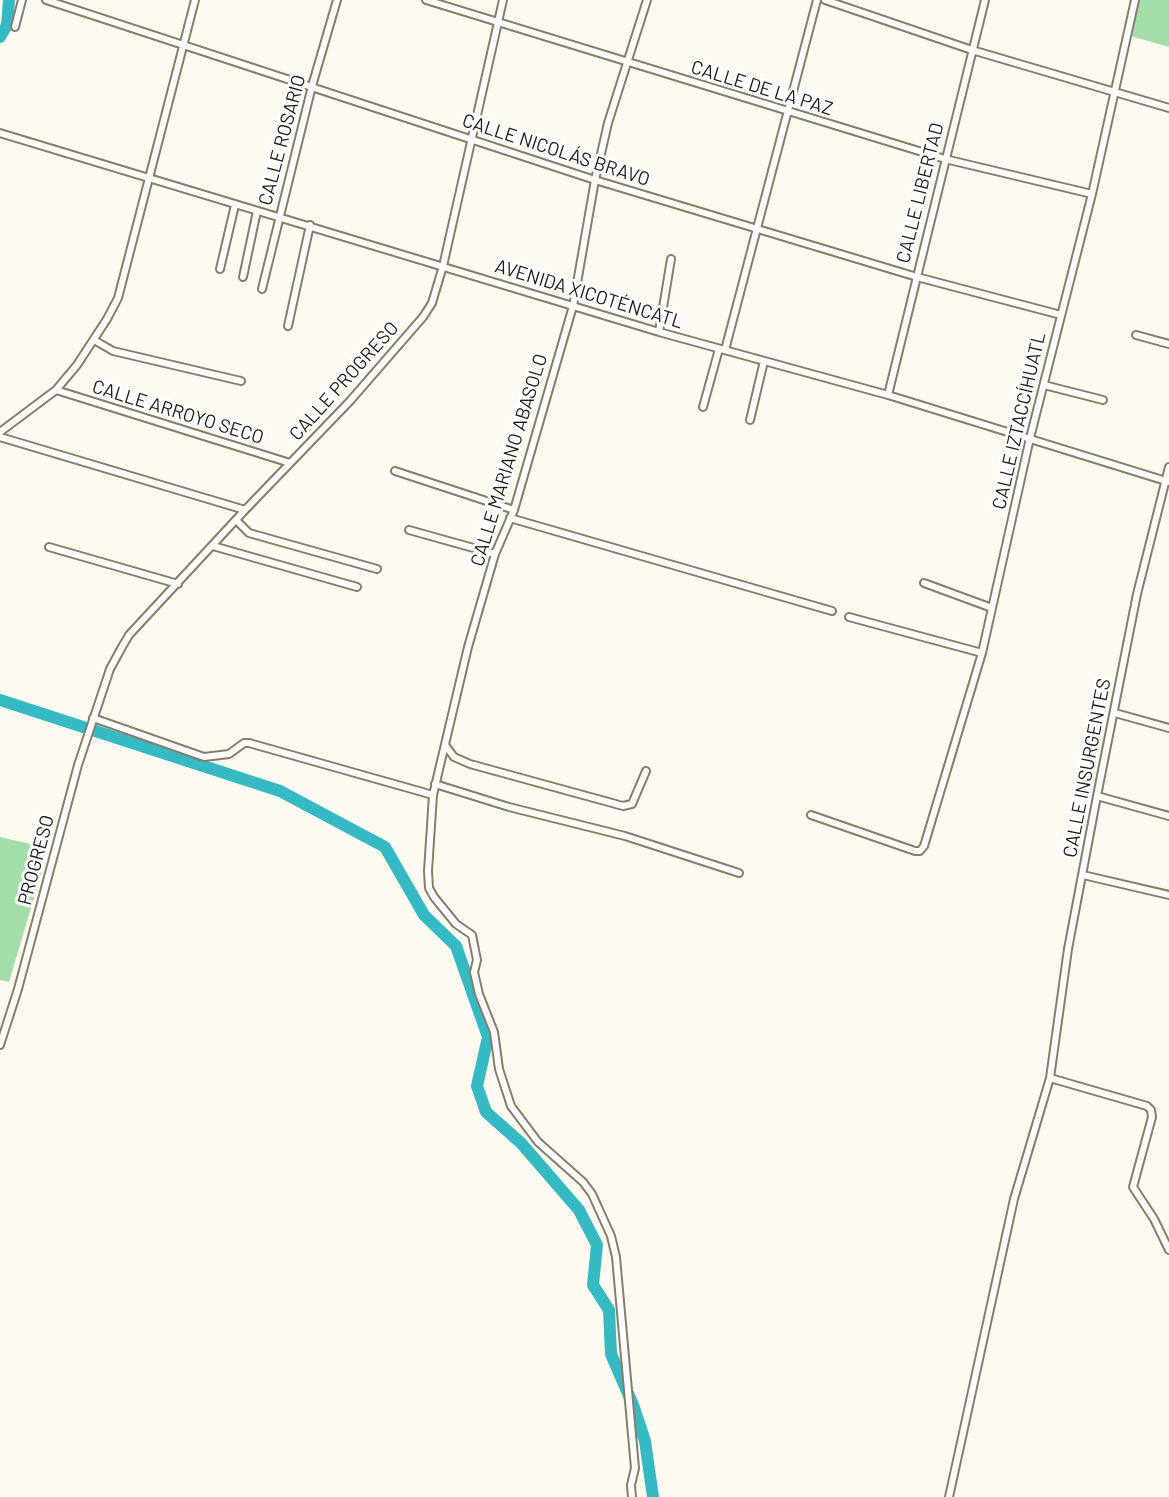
<!DOCTYPE html>
<html>
<head>
<meta charset="utf-8">
<style>
	body { margin:0 }
	canvas { display:block; background:#fefaf1 }
</style>
</head>
<body>
<canvas width="1169" height="1497"></canvas>
<script>
const c = document.querySelector('canvas').getContext('2d');
c.lineJoin = 'round';
function fillPath(path, color) { c.fillStyle = color; c.fill(path, 'evenodd'); }
const poly = rows => new Path2D(rows.map(r => 'M' + r).join(''));
function trace(path, color, width, dash) { c.strokeStyle = color; c.lineWidth = width; c.lineCap = dash ? 'butt' : 'round'; c.setLineDash(dash || []); c.stroke(path); }
function label(font, color, halo, rows, align = 'center') {
  c.font = font + ' Barlow,sans-serif'; c.lineWidth = 6; c.setLineDash([]); c.textBaseline = 'middle'; c.strokeStyle = halo; c.fillStyle = color; for (const [text, x, y, turn = 0] of rows) {
    c.save(); c.translate(x, y); c.rotate((+turn || 0) * Math.PI / 180); c.textAlign = isNaN(turn) ? turn : align; if (halo) c.strokeText(text, 0, 0); c.fillText(text, 0, 0); c.restore();
  }
}
const green = poly([
	[1135,0,1169,0,1169,47,1127,35],
	[0,837,31,844,30,858,45,861,9,982,0,980]
]);
const river = poly([
	[0,37,7,25,9,0],
	[0,700,280,791,385,847,424,915,456,946,488,1037,477,1086,486,1112,521,1143,579,1210,597,1245,593,1285,609,1310,611,1354,633,1405,645,1441,653,1497]
]);
const minor = poly([
	[46,0,595,180,917,277,1061,315],
	[426,0,945,159,1092,194],
	[825,0,972,50,1169,108],
	[15,27,22,0],
	[0,133,659,332,888,395,1169,482],
	[220,269,235,205],
	[243,277,257,211],
	[262,289,312,86,337,0],
	[288,326,310,225],
	[659,332,671,259],
	[1136,335,1169,344],
	[94,340,113,351,241,381],
	[725,350,817,0],
	[1044,385,1103,400],
	[56,390,290,463],
	[888,395,985,0],
	[703,407,719,349],
	[750,420,764,361],
	[0,432,56,390,77,365,107,319,118,298,195,0],
	[0,437,245,510],
	[395,471,514,510],
	[510,518,832,611],
	[236,520,249,533,377,569],
	[409,530,495,554],
	[213,546,357,587],
	[49,547,178,584],
	[924,583,992,608],
	[849,617,982,653],
	[1115,713,1169,728],
	[93,718,204,757,229,754,244,743,249,743,433,795],
	[445,745,454,757,470,764,623,806,632,804,646,771],
	[435,784,509,807,625,836,739,873],
	[1097,796,1169,816],
	[811,815,915,851,920,851,924,846,982,653,1030,438,1092,194,1135,0],
	[1083,875,1169,895],
	[0,1045,18,989,78,765,110,669,122,647,129,635,245,510,350,401,423,317,432,303,443,266,503,0],
	[1050,1078,1147,1106,1151,1110,1152,1117,1133,1187,1154,1219,1169,1250],
	[632,1497,631,1485,635,1468,616,1257,611,1236,592,1194,583,1182,538,1142,511,1106,499,1069,494,1032,479,994,474,972,477,960,472,935,456,924,434,897,429,888,428,871,433,795,468,647,495,554,514,510,573,306,595,180,608,123,647,0],
	[949,1497,1014,1199,1050,1078,1068,949,1097,796,1137,594,1169,467]
]);
const streetNames = [
	["CALLE DE LA PAZ",762,88,17],
	["CALLE ROSARIO",282,140,-75],
	["CALLE NICOLÁS BRAVO",556,150,18],
	["CALLE LIBERTAD",920,193,-76],
	["AVENIDA XICOTÉNCATL",589,294,17],
	["CALLE PROGRESO",344,381,-48],
	["CALLE ARROYO SECO",178,412,17],
	["CALLE IZTACCÍHUATL",1019,421,-77],
	["CALLE MARIANO ABASOLO",509,460,-73],
	["CALLE INSURGENTES",1087,768,-79],
	["PROGRESO",36,860,-75]
];
fillPath(green, '#a3deaa');
trace(river, '#35b9c3', 12);
trace(minor, '#877e6a', 10);
trace(minor, '#fff', 6);
label('19px', '#1e1b13', '#fff', streetNames);
</script>
</body>
</html>
